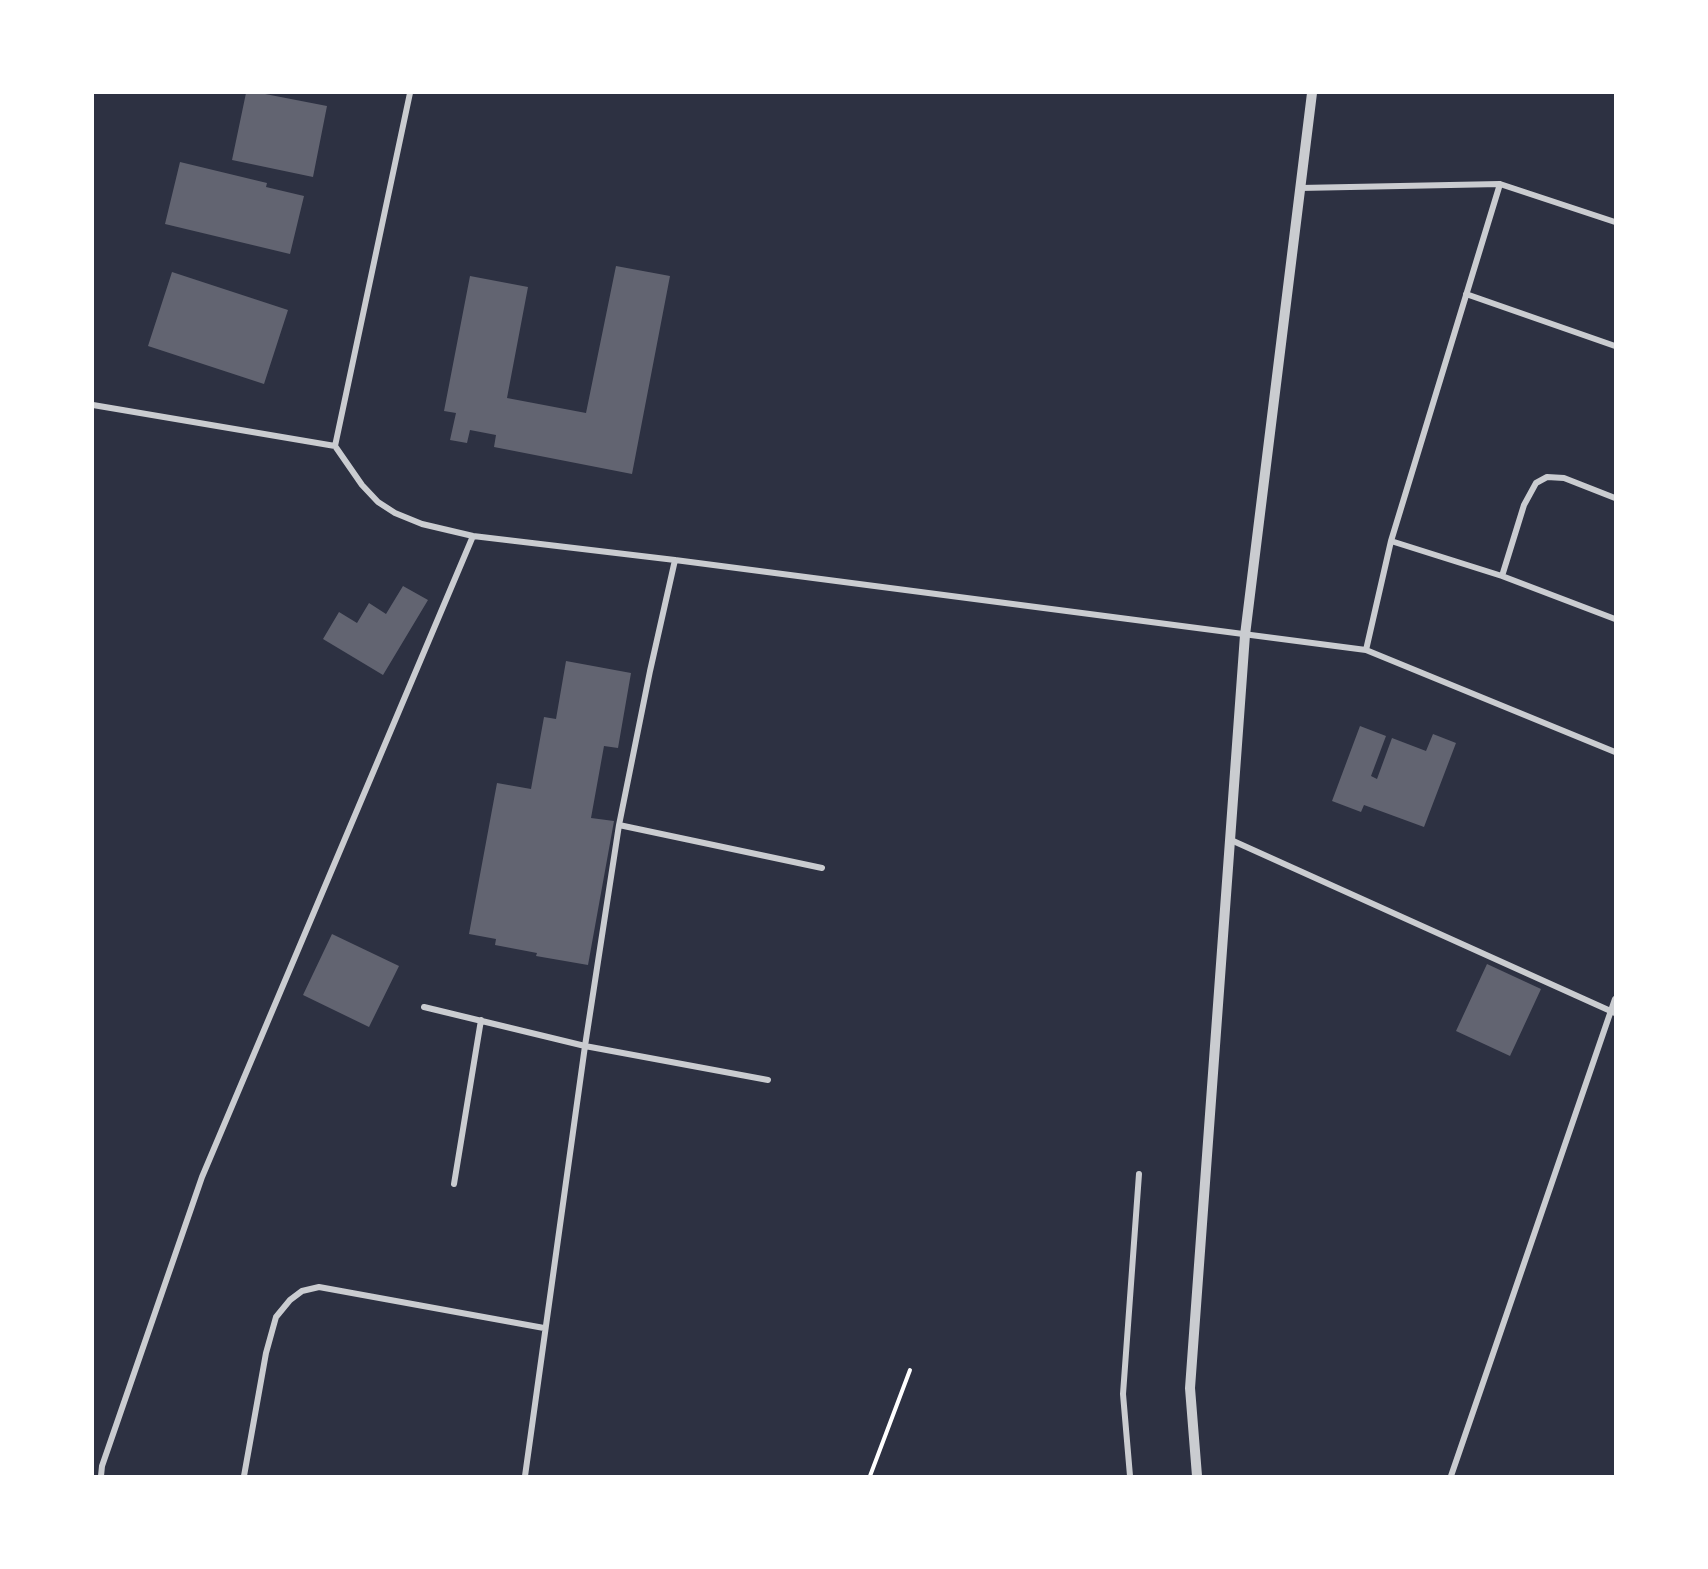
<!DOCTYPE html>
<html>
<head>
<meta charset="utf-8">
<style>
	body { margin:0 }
	#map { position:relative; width:1708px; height:1569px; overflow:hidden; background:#2d3142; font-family:Poppins,sans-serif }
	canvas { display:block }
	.frame { position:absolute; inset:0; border:94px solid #fff; pointer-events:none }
</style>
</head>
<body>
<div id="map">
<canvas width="1708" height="1569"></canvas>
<div class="frame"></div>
</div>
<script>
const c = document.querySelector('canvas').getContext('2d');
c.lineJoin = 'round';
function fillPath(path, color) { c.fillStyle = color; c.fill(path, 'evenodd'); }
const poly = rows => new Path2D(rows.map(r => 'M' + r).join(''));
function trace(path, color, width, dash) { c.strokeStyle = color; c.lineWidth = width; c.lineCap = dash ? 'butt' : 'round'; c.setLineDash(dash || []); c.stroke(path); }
const building = poly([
	[246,93,260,93,327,106,313,177,232,160],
	[180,162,267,183,266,187,304,196,290,254,165,224],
	[616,266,670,276,632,474,494,447,496,435,470,430,467,443,450,440,456,413,444,411,470,276,528,287,507,398,586,413],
	[172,272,288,310,264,384,148,346],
	[403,586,428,600,383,675,323,639,339,612,357,623,369,603,386,614],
	[566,661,631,673,618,748,604,746,591,818,614,821,588,965,536,956,537,953,495,945,496,939,469,934,497,783,531,789,544,717,556,719],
	[1360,726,1386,736,1371,776,1377,779,1392,738,1426,751,1433,734,1456,743,1424,827,1364,805,1361,812,1332,801],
	[332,934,399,966,369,1027,303,995],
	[1487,964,1541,989,1510,1056,1456,1031]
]);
const path = poly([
	[870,1476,910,1370]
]);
const minor = poly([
	[410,93,335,446,362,485,378,502,395,513,422,524,473,536,675,560,1366,650],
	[1300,188,1500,184],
	[1615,222,1500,184,1391,541,1366,650,1615,752],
	[1466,294,1615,346],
	[93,405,335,446],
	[1391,541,1502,576,1615,619],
	[1502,576,1524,505,1536,483,1547,477,1564,478,1615,498],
	[619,825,822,868],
	[1231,840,1615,1013],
	[424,1007,585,1046,768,1080],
	[454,1184,481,1020],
	[101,1476,102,1466,202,1177,473,536],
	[244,1476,266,1353,276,1317,290,1300,302,1291,319,1287,544,1328],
	[525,1476,585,1046,619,825,650,671,675,560],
	[1130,1476,1123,1394,1139,1174],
	[1451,1476,1615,999]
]);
const tertiary = poly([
	[1197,1476,1190,1388,1245,635,1312,93]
]);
fillPath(building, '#626471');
trace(path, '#fff', 4);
trace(minor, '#caccd0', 6);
trace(tertiary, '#caccd0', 10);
</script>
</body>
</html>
